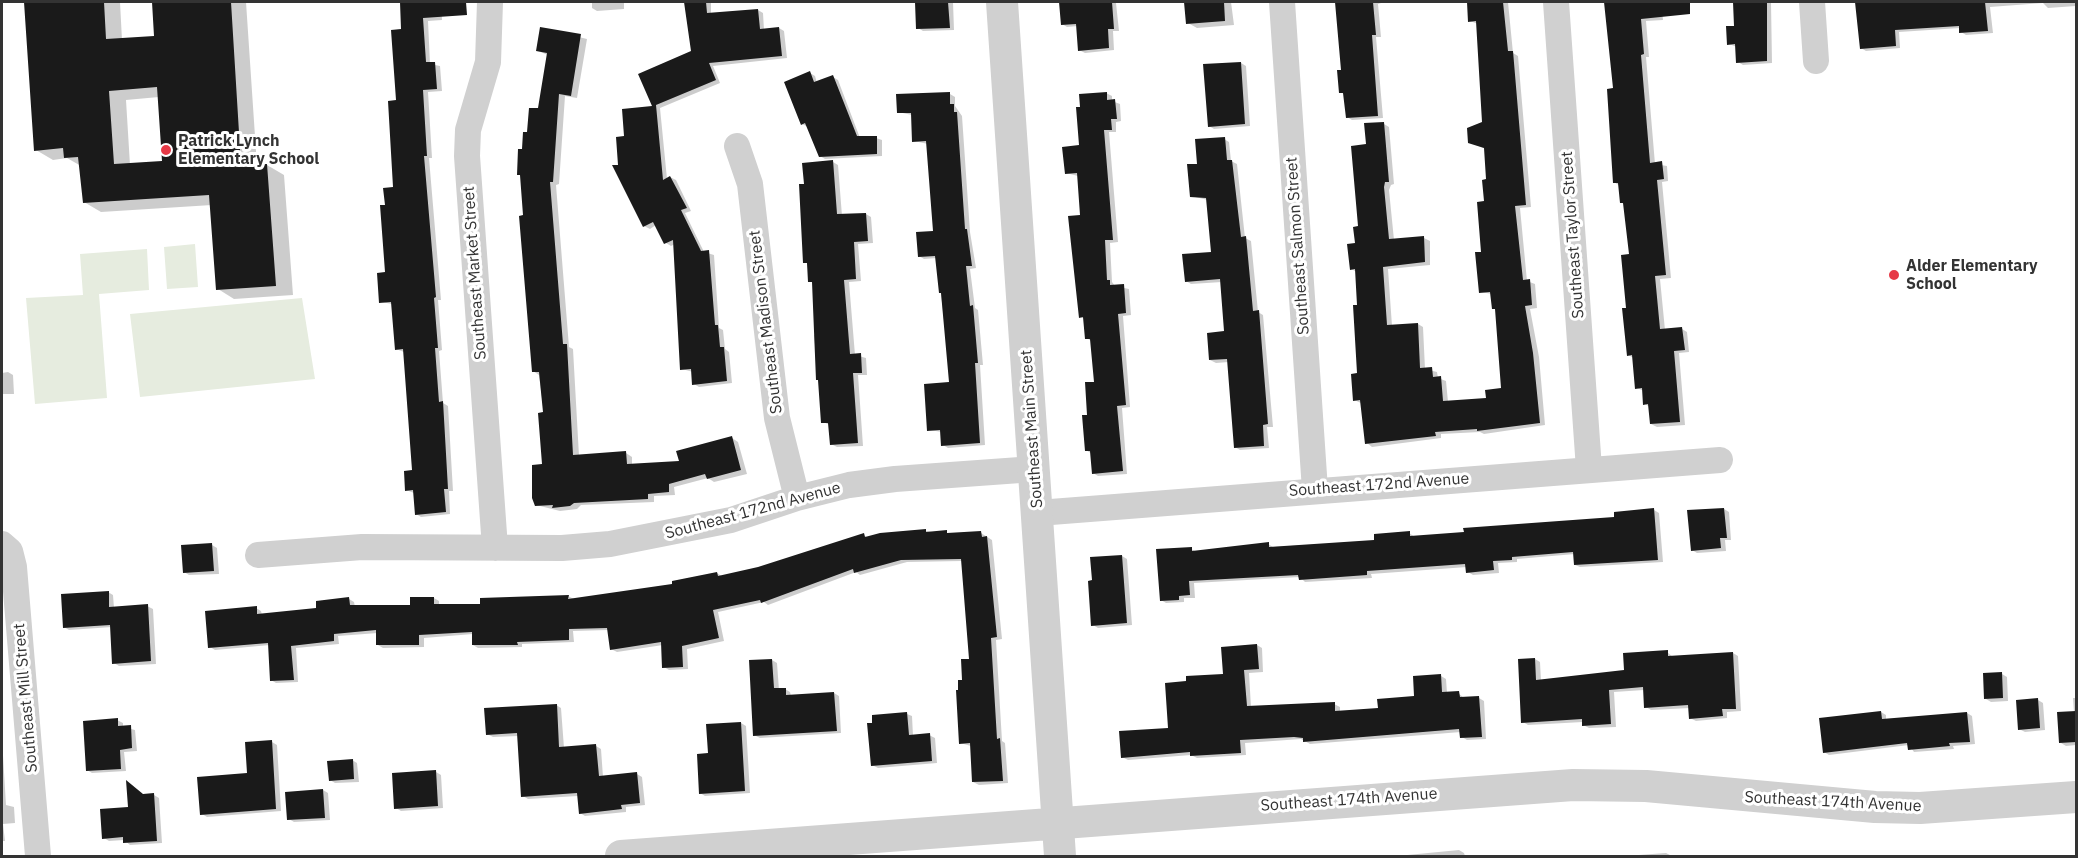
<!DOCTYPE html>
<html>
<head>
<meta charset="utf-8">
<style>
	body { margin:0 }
	#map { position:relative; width:2078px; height:858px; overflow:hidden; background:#fff; font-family:"IBM Plex Sans",sans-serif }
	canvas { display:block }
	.frame { position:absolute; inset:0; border:3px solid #333; pointer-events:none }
</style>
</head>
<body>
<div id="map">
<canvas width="2078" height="858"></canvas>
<div class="frame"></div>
</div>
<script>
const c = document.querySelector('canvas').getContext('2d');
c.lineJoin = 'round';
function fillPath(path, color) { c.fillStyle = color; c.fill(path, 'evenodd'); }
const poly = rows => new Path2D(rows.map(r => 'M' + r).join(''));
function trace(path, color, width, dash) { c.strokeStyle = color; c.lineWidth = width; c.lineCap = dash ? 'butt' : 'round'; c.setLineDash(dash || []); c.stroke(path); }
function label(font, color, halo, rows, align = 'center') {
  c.font = font + ' "IBM Plex Sans",sans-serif'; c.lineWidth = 6; c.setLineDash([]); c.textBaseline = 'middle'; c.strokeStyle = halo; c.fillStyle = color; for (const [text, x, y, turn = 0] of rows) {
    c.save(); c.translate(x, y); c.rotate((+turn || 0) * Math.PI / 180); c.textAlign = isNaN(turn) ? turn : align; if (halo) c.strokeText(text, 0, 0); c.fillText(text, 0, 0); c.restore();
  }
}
const green = poly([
	[195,244,198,287,167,289,164,247],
	[147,249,149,290,99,294,107,398,35,404,26,298,83,295,80,254],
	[302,298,315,379,140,397,130,314]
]);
const shadow = poly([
	[25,2,120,2,122,40,156,37,153,2,246,2,257,166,267,165,284,175,293,295,234,299,218,289,212,205,101,212,84,202,81,166,67,158,53,160,36,150],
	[159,97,164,162,130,165,126,100],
	[401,2,441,2,442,20,428,21,430,64,440,66,442,91,428,92,432,158,429,158,441,300,438,300,442,350,439,351,443,403,448,406,453,491,449,491,450,514,421,517,416,514,414,493,406,490,414,471,404,352,396,349,392,304,381,302,387,273,386,206,395,189,402,31],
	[592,2,624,2,624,9,597,11,592,8],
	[685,2,711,2,711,15,758,10,763,13,764,30,779,28,784,31,787,58,713,66,720,83,660,108,667,179,670,177,676,180,691,211,685,213,704,252,714,255,719,328,723,330,725,349,729,352,732,383,699,387,694,384,693,372,682,369,675,244,671,246,666,243,656,225,650,229,644,226,620,166,626,137,654,107,693,52],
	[917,2,953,2,954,30,923,31,918,28],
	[1061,2,1116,3,1119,31,1113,31,1114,50,1085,53,1079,50,1078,26,1067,27,1062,24],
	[1186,2,1231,2,1234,25,1197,28,1188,23],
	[1336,2,1384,2,1378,4,1381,37,1376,37,1383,118,1352,120,1347,117,1345,95,1341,92,1342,71],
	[1468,2,1508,2,1513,53,1518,56,1531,207,1520,208,1524,250,1527,281,1535,284,1537,308,1530,309,1539,357,1545,425,1484,434,1480,432,1441,434,1441,438,1372,447,1367,443,1361,403,1354,400,1358,374,1359,307,1357,272,1351,269,1360,227,1368,145,1384,124,1389,127,1394,184,1391,185,1389,190,1394,240,1424,238,1430,241,1430,265,1388,269,1392,326,1418,324,1423,327,1425,369,1437,372,1438,378,1446,381,1448,402,1487,399,1503,390,1497,310,1492,294,1480,292,1488,181,1486,149,1476,145,1484,123,1478,24,1470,21],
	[1606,2,1661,2,1663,20,1646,21,1649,57,1646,57,1655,164,1667,166,1668,181,1662,182,1671,278,1660,279,1665,330,1682,329,1687,332,1689,352,1679,353,1685,425,1657,427,1651,424,1650,407,1645,404,1644,391,1637,388,1634,358,1628,355,1631,255,1625,205,1621,202,1620,186,1614,182,1615,90],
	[1734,2,1771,2,1772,63,1743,65,1738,62,1737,47,1729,44,1736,27],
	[1857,2,2076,2,2076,6,2048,8,2043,3,1990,7,1993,33,1966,35,1961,32,1960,28,1899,32,1900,48,1866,51,1861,48],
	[542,28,587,39,577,98,565,96,559,184,556,185,569,347,573,349,579,456,626,453,632,457,632,465,681,462,732,438,738,442,747,474,714,482,708,478,674,487,675,495,654,496,654,502,581,505,577,509,560,511,536,505,543,465,544,414,539,375,533,371,524,151,539,110,548,55,538,51],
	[1241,63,1246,66,1250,126,1214,129,1209,126],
	[810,73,815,76,817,83,833,77,838,80,860,138,876,138,882,140,882,156,825,159,820,156,808,127,802,124],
	[1106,93,1112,96,1112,101,1120,104,1121,121,1116,122,1116,132,1109,132,1118,242,1110,243,1112,282,1115,286,1129,289,1131,315,1123,316,1130,407,1122,408,1127,474,1098,476,1093,473,1092,454,1086,450,1095,383,1091,341,1087,338,1085,319,1080,317,1082,217,1078,176,1066,173],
	[950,94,955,97,955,106,962,116,970,232,976,268,970,269,975,308,978,310,983,365,980,365,985,445,948,448,943,445,942,432,929,430,951,383,937,258,924,259,919,256,935,232,928,144,914,141,912,115,898,112],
	[1224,139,1229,142,1231,161,1237,164,1245,238,1251,241,1258,312,1263,315,1273,427,1267,427,1269,448,1240,450,1235,447,1229,362,1216,363,1210,360,1226,333,1222,282,1191,284,1186,281,1212,254,1208,200,1191,196,1199,165],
	[833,162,838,165,842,216,866,214,871,217,873,243,858,244,861,281,849,282,855,355,866,358,867,375,858,375,863,446,837,447,831,444,830,425,823,422,814,335,817,335,813,283,810,281,803,239,805,185],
	[8,372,13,375,14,394,2,394,2,373],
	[1724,509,1729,512,1731,540,1725,540,1726,551,1697,553,1692,550],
	[1654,510,1659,513,1663,562,1580,567,1575,565,1575,554,1517,559,1517,562,1498,563,1499,573,1473,575,1468,572,1467,567,1371,574,1372,578,1305,582,1300,577,1194,583,1195,598,1184,598,1184,602,1166,603,1161,600,1191,549,1197,552,1268,544,1273,547,1376,541,1409,533,1415,537,1616,518],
	[926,531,951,535,981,533,992,540,1002,639,996,640,1002,741,1005,743,1008,783,979,785,973,782,971,746,960,743,964,681,970,660,962,561,907,562,860,575,856,572,768,605,764,602,718,612,724,641,687,649,688,669,669,670,664,667,663,645,617,652,611,649,609,630,573,631,574,642,522,644,522,647,478,648,473,645,473,634,424,638,424,647,383,648,378,645,378,633,338,636,339,644,296,648,298,682,276,683,271,680,270,645,215,650,210,647,256,608,261,611,262,615,318,609,349,599,354,602,355,607,412,607,434,598,439,601,439,605,482,605,568,596,574,599,674,585,717,573,723,577,758,569,863,535,869,538],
	[212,545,217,548,219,574,189,575,184,572],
	[1122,556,1127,559,1132,625,1098,628,1093,625,1094,581],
	[108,592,113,595,114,608,147,606,153,609,156,664,119,666,114,663,112,627,69,630,64,627],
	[1257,645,1262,648,1263,672,1249,673,1251,707,1334,704,1340,707,1340,713,1379,710,1416,697,1441,676,1446,679,1447,693,1458,693,1464,698,1479,698,1484,701,1486,739,1467,740,1462,737,1461,732,1310,744,1301,739,1245,743,1246,755,1197,758,1191,755,1128,760,1122,757,1169,730],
	[1667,652,1673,657,1733,653,1738,656,1741,711,1727,712,1727,718,1696,721,1690,718,1690,708,1651,710,1646,707,1644,690,1614,692,1616,727,1589,728,1583,725,1583,722,1528,725,1523,722,1520,660,1535,659,1540,662,1541,681,1626,671],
	[772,660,777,663,779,690,785,689,790,692,791,696,834,693,839,696,841,733,760,738,754,735],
	[2002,674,2007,677,2008,701,1991,702,1986,699],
	[2073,698,2076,698,2076,745,2066,746,2061,743,2074,713],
	[2038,700,2043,703,2045,730,2025,732,2019,729],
	[556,705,561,708,564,748,596,746,601,749,603,777,637,774,642,777,645,805,626,807,626,812,585,816,580,813,578,796,528,799,523,796,519,736,493,737,487,734],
	[1881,712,1886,715,1886,720,1967,713,1972,716,1975,744,1953,746,1954,749,1914,752,1909,745,1829,755,1824,752],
	[907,714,912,716,913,736,929,735,935,738,937,763,878,768,872,765],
	[117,720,123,723,123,727,135,730,137,751,124,752,126,771,92,773,87,770],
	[741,723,746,726,750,793,705,796,700,793,709,754],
	[2,739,6,805,14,807,15,823,3,824,5,841,2,841],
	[272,742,277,745,281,811,207,817,202,814,249,774],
	[352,760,357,763,359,782,335,783,330,780],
	[436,772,441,775,443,808,401,811,396,808],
	[323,790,328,793,330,820,294,822,289,819],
	[144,795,154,795,159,798,162,843,130,845,124,840,109,841,104,838],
	[1459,850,1464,853,1465,856,1397,856],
	[1666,853,1672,856,1625,856]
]);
const building = poly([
	[24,2,104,2,106,39,154,36,152,2,231,2,241,165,267,164,276,286,216,290,209,195,83,203,78,157,64,158,63,148,34,151],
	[157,87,162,161,114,164,109,91],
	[400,2,466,2,467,15,423,18,426,62,435,62,437,89,423,90,427,156,424,156,436,297,434,298,438,348,435,348,439,402,443,401,448,489,444,489,446,512,415,515,413,490,405,491,404,471,412,470,403,349,395,350,391,302,379,303,377,273,385,272,380,205,385,205,383,188,393,187,388,101,396,100,391,30,401,29],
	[684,2,706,2,707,13,758,9,760,29,779,27,782,56,709,63,716,80,656,105,663,180,670,176,687,208,681,210,701,251,709,250,715,325,718,325,720,347,724,347,727,381,692,385,691,369,680,370,673,240,664,244,653,222,643,227,612,165,618,165,616,137,624,136,622,109,652,106,638,74,691,51],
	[915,2,948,2,950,28,916,29],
	[1059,2,1112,2,1114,29,1108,29,1109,48,1078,51,1076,24,1061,25],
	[1184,2,1224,2,1225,21,1186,24],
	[1335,2,1373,2,1376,35,1372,35,1378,116,1346,118,1343,93,1339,93,1337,70,1341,70],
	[1467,2,1503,2,1508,51,1513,51,1526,205,1515,206,1523,280,1530,279,1532,305,1525,306,1533,353,1540,423,1477,431,1477,429,1435,432,1436,436,1365,444,1360,400,1353,401,1351,374,1357,373,1353,305,1357,305,1355,269,1350,270,1347,244,1355,243,1353,227,1358,226,1351,146,1366,144,1364,123,1384,122,1389,182,1385,182,1384,187,1389,239,1424,236,1425,262,1383,267,1387,325,1418,323,1420,368,1432,367,1433,377,1441,376,1443,401,1486,398,1485,390,1501,388,1495,309,1492,309,1490,292,1479,293,1475,252,1481,252,1477,202,1484,201,1482,180,1486,179,1484,148,1468,143,1467,128,1482,122,1476,21,1468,22],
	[1604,2,1690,2,1690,14,1641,19,1644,54,1641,55,1650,163,1662,161,1664,179,1657,180,1666,275,1655,276,1660,329,1682,327,1685,350,1674,351,1680,422,1650,424,1648,404,1643,405,1642,388,1635,389,1632,355,1627,356,1622,308,1626,308,1621,255,1629,254,1623,203,1620,203,1618,183,1613,183,1607,89,1613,88],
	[1733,2,1767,2,1767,61,1736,63,1735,44,1727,45,1726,26,1734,26],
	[1855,2,1985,2,1988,31,1959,33,1959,26,1895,30,1896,46,1860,49],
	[540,27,581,34,571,96,559,94,553,182,550,182,563,344,567,344,573,455,626,451,627,464,679,461,676,451,732,436,741,470,707,479,705,474,669,484,669,492,648,494,648,499,574,503,570,506,552,508,553,505,535,506,532,498,532,465,542,464,538,413,543,412,539,372,532,372,519,216,523,215,520,175,517,175,518,149,522,149,523,132,527,132,529,108,538,108,547,53,536,51],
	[1241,62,1245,124,1208,127,1203,64],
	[810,71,814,82,833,75,857,136,877,136,877,154,819,157,805,123,801,125,784,82],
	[950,92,950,104,954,104,954,112,957,112,965,229,967,229,972,266,966,266,970,306,973,305,978,363,975,363,980,443,941,446,940,430,927,431,924,384,949,382,941,293,939,293,935,256,918,257,916,232,933,231,926,141,912,142,911,113,897,113,896,94],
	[1107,92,1107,100,1115,99,1117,119,1111,119,1112,130,1104,130,1113,240,1105,240,1107,280,1110,280,1110,285,1124,284,1126,313,1118,314,1126,405,1117,406,1123,471,1092,474,1090,451,1085,451,1082,415,1087,415,1085,382,1094,382,1090,339,1085,339,1083,317,1079,318,1068,216,1080,215,1077,173,1065,174,1062,147,1079,145,1076,107,1080,107,1079,94],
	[1225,137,1227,160,1232,160,1241,237,1246,236,1253,311,1259,310,1268,424,1263,425,1264,446,1234,448,1227,359,1209,360,1207,333,1224,331,1220,279,1185,282,1182,254,1211,252,1206,198,1190,197,1187,164,1197,164,1195,139],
	[833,160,837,214,866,213,868,241,854,242,856,279,844,280,850,354,861,353,862,373,853,373,858,443,830,445,828,423,821,423,818,380,816,380,812,282,808,282,807,263,803,263,799,184,804,184,802,163],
	[1654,508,1658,560,1574,565,1573,552,1512,557,1512,560,1493,561,1494,570,1466,573,1465,564,1367,571,1367,575,1299,580,1298,575,1189,581,1190,595,1179,596,1179,600,1160,601,1156,549,1192,547,1192,551,1269,542,1269,547,1374,540,1374,534,1410,531,1410,536,1464,532,1463,528,1614,517,1614,512],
	[1724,508,1727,538,1720,538,1721,548,1691,551,1687,510],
	[926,529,926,532,947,530,947,533,981,531,982,537,987,536,997,637,991,638,997,739,1000,738,1003,781,972,782,970,743,959,744,956,690,958,690,958,680,962,680,961,659,969,659,961,559,901,560,854,573,853,569,761,603,760,600,713,610,719,638,682,646,683,667,662,668,661,642,610,650,607,628,569,629,569,640,517,642,518,645,472,645,472,632,419,635,419,645,376,645,376,630,334,634,334,641,291,646,294,680,270,681,268,643,208,648,205,611,257,606,257,614,316,608,316,601,349,597,350,605,410,605,410,597,434,597,434,604,480,604,480,598,569,595,568,599,672,584,672,581,717,572,718,576,758,567,864,533,865,537,880,533],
	[212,543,214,571,183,573,181,545],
	[1122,555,1127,623,1091,626,1088,581,1092,580,1090,557],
	[109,591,109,607,148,604,151,661,112,664,110,625,63,628,61,594],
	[1257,644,1259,669,1244,670,1247,706,1335,702,1335,711,1378,708,1377,699,1414,696,1413,676,1441,674,1442,692,1459,691,1460,697,1479,696,1482,737,1460,738,1459,729,1303,742,1303,738,1294,737,1240,740,1241,753,1190,756,1190,752,1121,758,1119,731,1168,728,1165,683,1186,681,1186,676,1223,674,1221,647],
	[1668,650,1668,656,1733,652,1736,709,1722,709,1723,716,1689,719,1688,705,1644,708,1643,687,1609,690,1611,724,1582,726,1582,719,1521,723,1518,659,1535,658,1536,680,1624,670,1623,653],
	[772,659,774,688,786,688,786,695,834,692,837,731,753,736,749,660],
	[2002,672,2003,698,1984,699,1983,673],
	[2038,698,2040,728,2018,730,2016,700],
	[557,704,559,747,596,744,599,776,637,772,640,803,621,805,622,809,579,814,577,793,521,797,517,733,486,735,484,708],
	[1881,711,1882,719,1967,712,1970,742,1949,743,1950,746,1908,750,1907,743,1823,753,1819,718],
	[2076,711,2076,742,2059,743,2057,712],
	[907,712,909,735,930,733,932,761,871,766,867,723,872,723,872,715],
	[118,718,118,726,131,725,132,748,120,750,121,769,86,771,83,721],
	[741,722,745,791,699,794,697,754,708,753,706,724],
	[272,740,276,809,200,815,197,777,247,773,245,742],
	[353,759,354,779,329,781,327,761],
	[436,770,438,806,394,809,392,773],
	[126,780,143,794,154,793,157,841,123,843,123,837,102,839,100,809,128,807],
	[323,789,325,818,287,820,285,792]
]);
const minor = poly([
	[490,2,488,62,468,130,467,156,495,548],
	[1282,2,1315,490],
	[1556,2,1589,469],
	[1812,2,1816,61],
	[737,146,750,184,777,418,797,498],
	[1038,513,1720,460],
	[2,544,10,551,14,567,38,856],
	[258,555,362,547,562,548,610,544,731,520,797,498,849,485,895,479,1034,469]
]);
const tertiary = poly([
	[1002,2,1060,856],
	[621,856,1573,785,1646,786,1875,807,1920,808,2076,797]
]);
const markers = [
	[166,150,6,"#e63946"],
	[1894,275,6,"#e63946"]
];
const poiNames = [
	["Patrick Lynch",178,141],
	["Elementary School",178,159],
	["Alder Elementary",1906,266],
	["School",1906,284]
];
const streetNames = [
	["Southeast Taylor Street",1573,235,-94],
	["Southeast Salmon Street",1298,246,-94],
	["Southeast Market Street",475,273,-94],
	["Southeast Madison Street",766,322,-97],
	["Southeast Main Street",1032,429,-94],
	["Southeast 172nd Avenue",1379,485,-4],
	["Southeast 172nd Avenue",753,511,-15],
	["Southeast Mill Street",26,698,-95],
	["Southeast 174th Avenue",1349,800,-4],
	["Southeast 174th Avenue",1833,802,3]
];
fillPath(green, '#e6ecdf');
fillPath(shadow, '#0003');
fillPath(building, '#1a1a1a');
trace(minor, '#d0d0d0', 26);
trace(tertiary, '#d0d0d0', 32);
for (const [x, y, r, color] of markers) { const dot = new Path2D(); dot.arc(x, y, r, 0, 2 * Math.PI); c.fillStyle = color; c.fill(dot); trace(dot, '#fff', 2); }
label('bold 16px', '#333', '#fff', poiNames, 'left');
label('16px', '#333', '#fff', streetNames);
</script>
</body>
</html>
